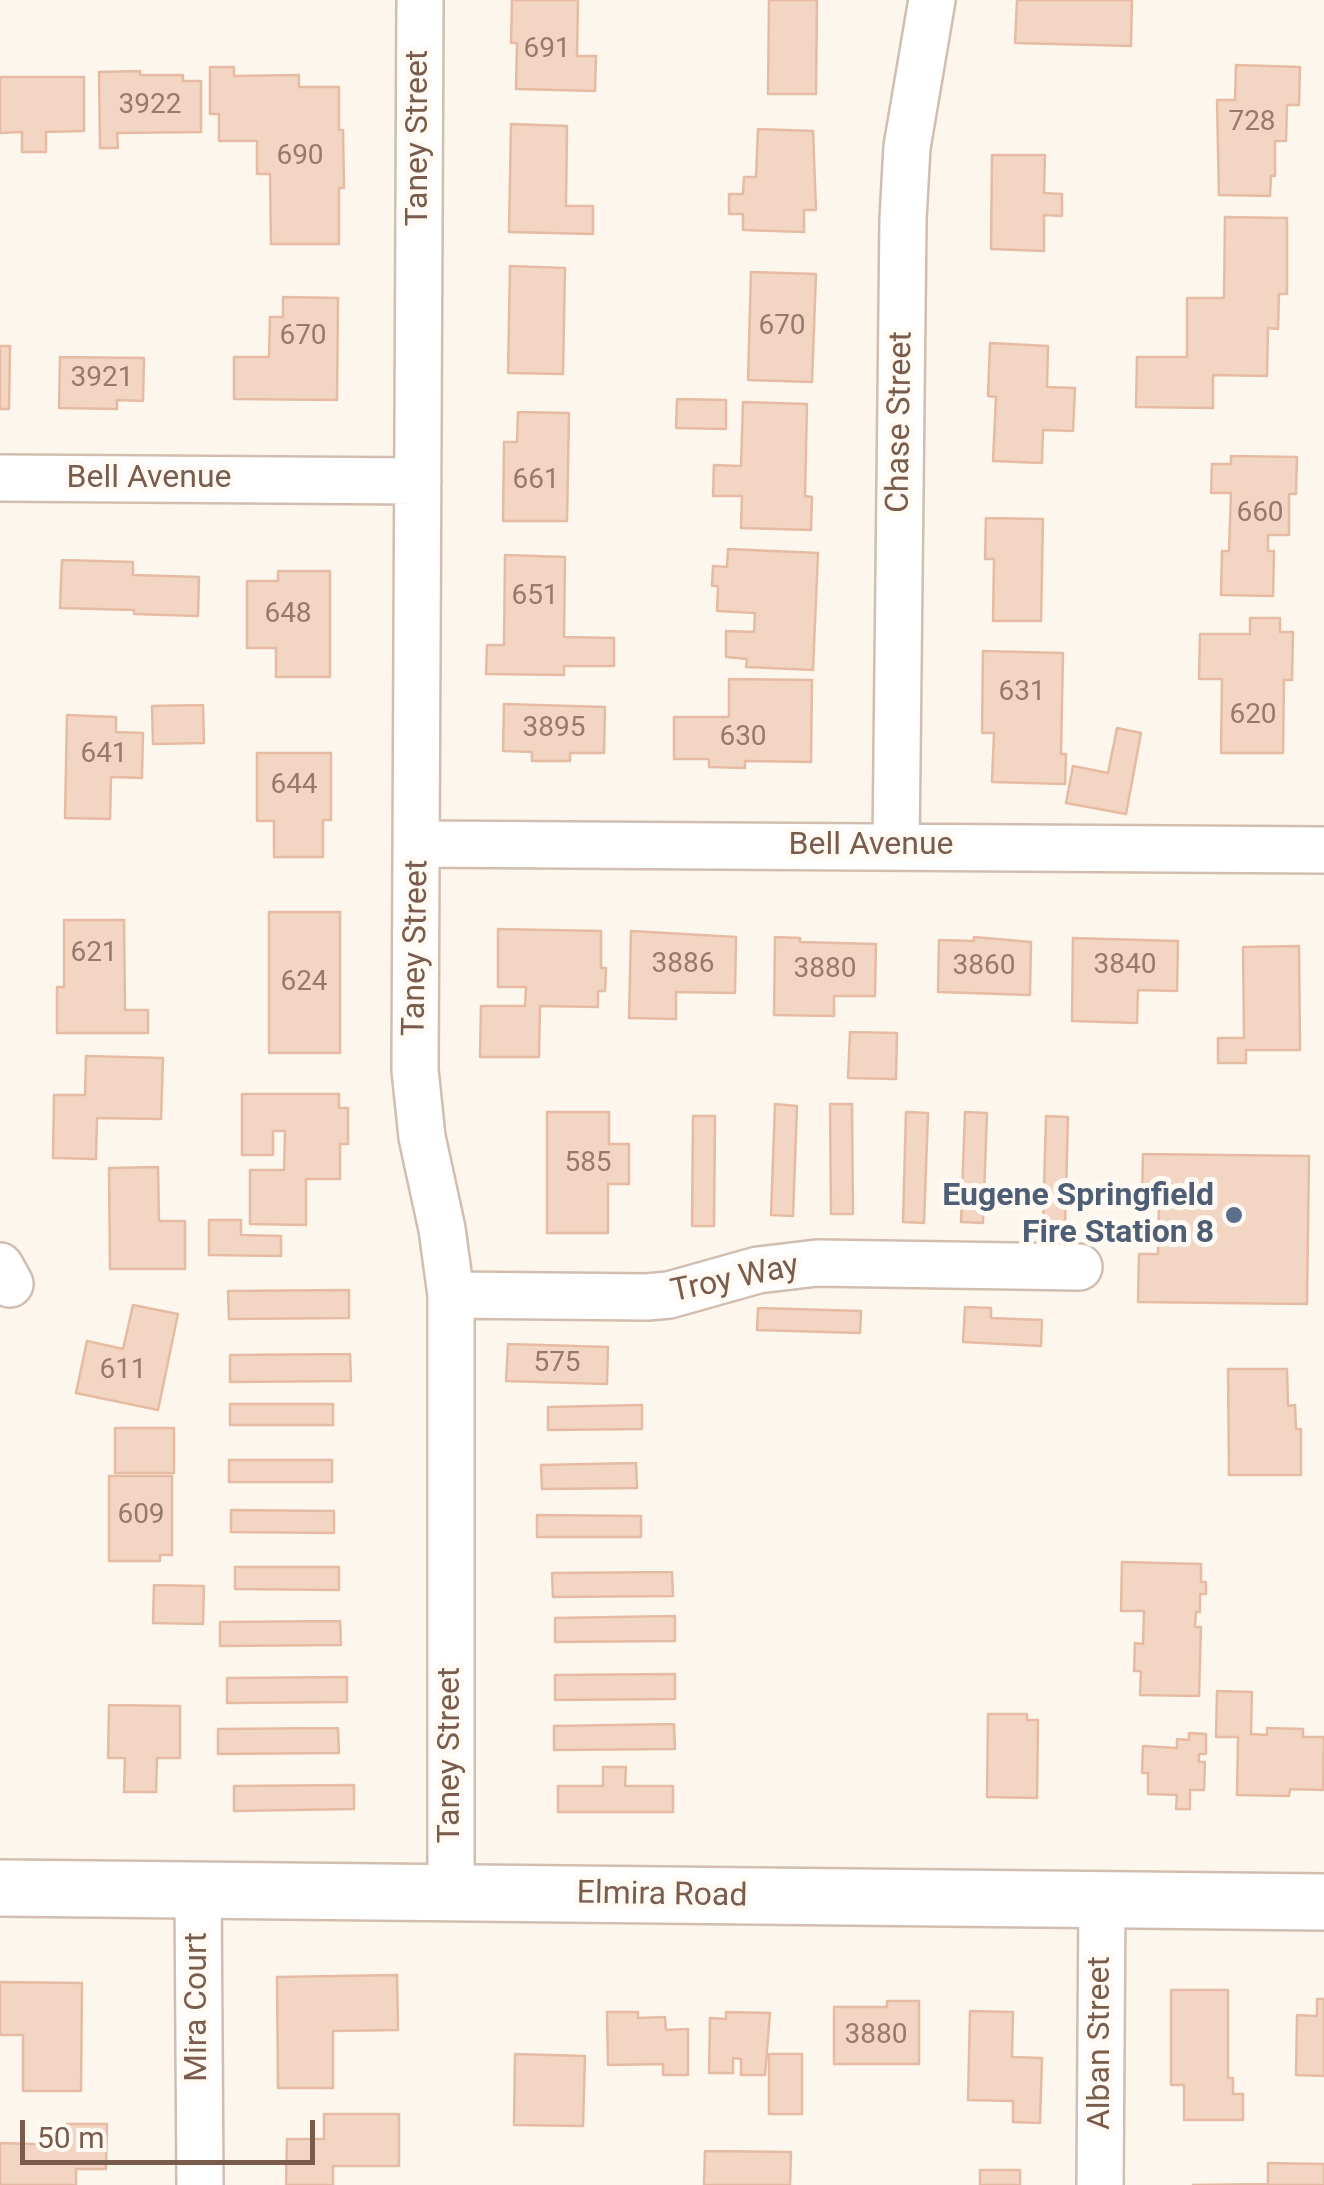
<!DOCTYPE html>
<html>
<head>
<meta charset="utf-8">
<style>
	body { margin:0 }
	#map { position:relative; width:1324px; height:2185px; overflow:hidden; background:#fdf6ec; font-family:Roboto,sans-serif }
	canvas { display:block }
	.scale { position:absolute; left:20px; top:2120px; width:295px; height:45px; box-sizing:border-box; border:5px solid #7a5c4d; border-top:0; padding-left:12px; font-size:30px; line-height:35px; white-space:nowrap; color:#7a5c4d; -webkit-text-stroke:8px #fffaf3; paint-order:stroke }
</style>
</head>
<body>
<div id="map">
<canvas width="1324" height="2185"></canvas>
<div class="scale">50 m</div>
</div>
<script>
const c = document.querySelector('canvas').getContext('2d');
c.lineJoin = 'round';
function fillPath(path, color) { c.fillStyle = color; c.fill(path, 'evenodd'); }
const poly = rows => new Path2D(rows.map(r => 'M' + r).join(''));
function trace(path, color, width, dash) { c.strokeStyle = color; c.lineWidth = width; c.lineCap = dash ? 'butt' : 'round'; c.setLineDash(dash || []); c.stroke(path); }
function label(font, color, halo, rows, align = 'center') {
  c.font = font + ' Roboto,sans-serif'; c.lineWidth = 10; c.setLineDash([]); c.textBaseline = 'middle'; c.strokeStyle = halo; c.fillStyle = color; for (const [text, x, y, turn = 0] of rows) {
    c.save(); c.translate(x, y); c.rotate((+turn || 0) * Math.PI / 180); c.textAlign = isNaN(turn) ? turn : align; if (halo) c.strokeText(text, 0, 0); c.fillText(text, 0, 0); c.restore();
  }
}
const building = poly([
	[512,0,578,0,577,56,596,56,595,91,516,89,517,43,511,43,512,0],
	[769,0,817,0,816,94,768,94,769,0],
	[1017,0,1132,0,1131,46,1015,43,1017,0],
	[1236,65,1300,67,1299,105,1287,105,1286,141,1275,141,1275,176,1271,176,1270,196,1219,195,1217,100,1235,100,1236,65],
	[210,67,234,67,234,76,299,75,299,87,339,87,339,130,343,130,344,188,339,188,339,244,271,244,270,174,257,174,257,141,219,141,219,114,210,114,210,67],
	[140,71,140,75,183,75,183,81,201,81,201,132,117,133,118,148,100,148,99,72,140,71],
	[0,77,84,77,84,131,46,132,46,152,22,152,22,132,0,133,0,77],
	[511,124,567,126,566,206,593,206,593,234,509,232,511,124],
	[758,129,813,131,816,210,804,210,804,232,743,230,743,214,729,214,729,194,743,194,744,177,756,177,758,129],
	[992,155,1045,155,1044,193,1062,194,1062,216,1044,215,1044,251,991,249,992,155],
	[1225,217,1287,218,1287,294,1279,294,1278,329,1268,328,1267,376,1213,375,1213,408,1136,407,1137,357,1187,357,1187,298,1224,298,1225,217],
	[510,266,565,268,563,374,508,373,510,266],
	[751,272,816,274,812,382,748,380,751,272],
	[283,297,338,298,337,400,234,399,234,357,269,357,270,317,283,317,283,297],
	[990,343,1048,346,1047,387,1075,388,1073,431,1043,430,1042,463,993,461,996,397,988,396,990,343],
	[0,346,10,346,9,409,0,409,0,346],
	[60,357,144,358,143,401,117,400,117,409,59,408,60,357],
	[677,399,726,400,726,429,676,428,677,399],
	[743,402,807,404,805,496,812,497,811,530,741,528,742,496,713,496,714,465,741,466,743,402],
	[518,412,569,413,567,521,503,521,504,442,517,442,518,412],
	[1231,456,1297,457,1296,494,1289,494,1289,535,1268,535,1268,551,1274,551,1273,596,1221,595,1222,551,1229,551,1231,493,1211,493,1212,464,1231,464,1231,456],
	[986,518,1043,519,1041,621,993,621,994,559,985,559,986,518],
	[728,549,818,553,813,670,746,667,747,659,726,657,726,631,754,632,755,613,717,611,718,586,712,586,713,566,727,567,728,549],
	[505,555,565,557,564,637,614,638,614,666,564,666,564,675,486,674,487,645,504,645,505,555],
	[62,560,133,562,133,575,199,577,198,616,134,614,134,610,60,608,62,560],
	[278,571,330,571,330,677,276,677,276,648,247,648,247,581,278,581,278,571],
	[1250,618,1280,618,1280,632,1293,632,1292,680,1284,680,1283,753,1221,753,1222,679,1199,679,1200,634,1250,634,1250,618],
	[983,651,1063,653,1061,754,1066,754,1065,784,992,782,994,733,982,733,983,651],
	[729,679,812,680,811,762,745,761,745,768,709,767,709,759,674,759,674,717,729,717,729,679],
	[504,704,605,707,604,753,570,753,570,761,532,761,532,752,503,751,504,704],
	[203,705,204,743,153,744,152,706,203,705],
	[67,715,116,717,116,732,143,733,142,778,111,777,110,819,65,818,67,715],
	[1117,728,1141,733,1126,814,1066,803,1073,766,1108,773,1117,728],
	[257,753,331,753,331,820,323,820,323,857,274,857,274,821,257,821,257,753],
	[269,912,340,912,340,1053,269,1053,269,912],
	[64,920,124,920,125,1010,148,1010,148,1033,57,1033,57,987,64,987,64,920],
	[498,929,601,931,601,968,606,968,605,991,598,991,598,1007,540,1006,539,1057,480,1057,481,1006,525,1006,526,987,498,987,498,929],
	[631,931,736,937,735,993,676,992,676,1019,629,1018,631,931],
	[775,937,800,938,800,942,876,944,875,996,834,996,834,1016,774,1015,775,937],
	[974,937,1031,942,1030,995,938,992,939,940,974,941,974,937],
	[1073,938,1178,941,1177,991,1138,990,1137,1023,1072,1021,1073,938],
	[1299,946,1300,1050,1246,1050,1246,1063,1218,1063,1218,1038,1244,1038,1243,947,1299,946],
	[850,1032,897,1033,896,1079,848,1078,850,1032],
	[86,1056,163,1058,161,1119,97,1118,96,1159,53,1158,54,1095,85,1095,86,1056],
	[242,1094,339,1094,339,1108,348,1108,348,1144,340,1144,340,1179,306,1179,306,1225,250,1224,250,1170,284,1170,285,1131,273,1131,273,1155,242,1155,242,1094],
	[775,1104,797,1106,793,1216,771,1215,775,1104],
	[830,1104,852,1104,853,1214,831,1214,830,1104],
	[547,1112,609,1112,609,1144,629,1144,629,1184,608,1184,608,1233,547,1233,547,1112],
	[906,1112,928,1113,924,1223,903,1222,906,1112],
	[965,1112,987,1113,983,1223,961,1222,965,1112],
	[693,1116,715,1116,714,1226,692,1226,693,1116],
	[1046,1116,1068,1117,1065,1227,1043,1226,1046,1116],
	[1143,1154,1309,1156,1307,1304,1138,1302,1139,1254,1158,1254,1159,1197,1142,1197,1143,1154],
	[158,1167,159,1221,185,1221,185,1269,110,1269,109,1168,158,1167],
	[209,1220,241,1220,241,1235,281,1236,281,1256,209,1255,209,1220],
	[349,1290,349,1318,229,1319,228,1291,349,1290],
	[133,1305,178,1314,158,1410,76,1393,87,1341,123,1349,133,1305],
	[965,1307,991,1308,991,1318,1042,1320,1041,1346,963,1342,965,1307],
	[758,1308,861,1311,860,1333,757,1330,758,1308],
	[508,1344,608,1347,607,1384,506,1381,508,1344],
	[350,1354,351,1381,230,1382,230,1355,350,1354],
	[1228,1369,1287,1369,1288,1406,1295,1405,1296,1429,1301,1429,1301,1475,1229,1475,1228,1369],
	[230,1404,333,1404,333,1425,230,1425,230,1404],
	[642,1405,642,1429,548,1430,548,1407,642,1405],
	[115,1428,174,1428,174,1473,115,1473,115,1428],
	[229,1460,332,1460,332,1482,229,1482,229,1460],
	[636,1463,637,1488,542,1489,541,1465,636,1463],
	[109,1476,172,1476,172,1555,160,1555,160,1561,109,1561,109,1476],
	[231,1510,334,1511,334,1533,231,1532,231,1510],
	[537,1515,641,1516,641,1537,537,1537,537,1515],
	[1122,1562,1201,1564,1201,1582,1206,1582,1206,1594,1200,1594,1200,1612,1196,1612,1195,1627,1201,1627,1199,1696,1140,1695,1141,1671,1134,1671,1135,1643,1143,1644,1144,1611,1121,1611,1122,1562],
	[235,1567,339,1567,339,1590,235,1589,235,1567],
	[672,1572,673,1596,553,1597,552,1573,672,1572],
	[154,1585,204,1586,203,1624,153,1623,154,1585],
	[675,1616,675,1641,555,1642,555,1618,675,1616],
	[340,1621,341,1645,220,1646,220,1622,340,1621],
	[675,1674,675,1699,555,1700,555,1675,675,1674],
	[347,1677,347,1702,227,1703,227,1678,347,1677],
	[1217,1691,1252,1692,1251,1734,1267,1735,1267,1728,1303,1729,1303,1737,1324,1737,1323,1790,1290,1789,1289,1796,1237,1795,1238,1737,1216,1737,1217,1691],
	[109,1705,180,1706,180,1758,157,1758,156,1792,124,1792,125,1758,108,1758,109,1705],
	[988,1714,1027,1714,1027,1720,1038,1720,1037,1798,987,1797,988,1714],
	[674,1724,675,1749,554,1750,554,1726,674,1724],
	[338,1728,339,1753,218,1754,218,1729,338,1728],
	[1189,1733,1206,1734,1206,1754,1199,1754,1199,1762,1205,1762,1204,1790,1190,1790,1190,1809,1176,1809,1177,1795,1148,1794,1148,1773,1142,1773,1143,1746,1177,1748,1177,1739,1189,1740,1189,1733],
	[603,1767,626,1767,625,1786,673,1786,673,1812,558,1812,558,1786,603,1786,603,1767],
	[354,1785,354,1809,234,1811,234,1786,354,1785],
	[397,1975,398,2030,333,2031,333,2088,278,2088,277,1977,397,1975],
	[0,1982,82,1983,81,2091,23,2091,23,2035,0,2035,0,1982],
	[1171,1990,1228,1990,1228,2078,1233,2078,1233,2094,1243,2094,1243,2120,1184,2120,1184,2085,1171,2085,1171,1990],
	[1317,1999,1324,1999,1324,2076,1296,2075,1297,2015,1317,2016,1317,1999],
	[887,2001,919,2001,919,2064,834,2064,834,2007,887,2007,887,2001],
	[970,2011,1013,2012,1012,2057,1042,2058,1040,2123,1013,2122,1013,2101,968,2100,970,2011],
	[607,2012,638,2012,638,2018,665,2017,666,2030,688,2029,688,2075,663,2075,663,2064,608,2065,607,2012],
	[726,2012,770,2013,765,2075,741,2075,741,2059,733,2058,733,2073,709,2073,710,2018,726,2019,726,2012],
	[515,2054,585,2056,583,2126,514,2125,515,2054],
	[769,2054,802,2054,802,2114,769,2114,769,2054],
	[324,2114,399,2114,399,2166,333,2166,333,2185,286,2185,287,2139,324,2139,324,2114],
	[66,2124,107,2124,106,2169,76,2169,76,2185,0,2185,0,2143,65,2145,66,2124],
	[705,2151,791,2152,790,2185,704,2185,705,2151],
	[1268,2163,1324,2164,1324,2185,1193,2185,1268,2184,1268,2163],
	[980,2170,1020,2170,1020,2185,980,2185,980,2170]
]);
const minor = poly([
	[420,0,415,1070,422,1137,442,1229,451,1295,451,1893],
	[0,478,418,481],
	[418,844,1324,850],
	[896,846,903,219,907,147,932,0],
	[0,1266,10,1284],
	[451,1295,647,1297,669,1295,758,1270,817,1263,1079,1267],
	[198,1890,200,2185],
	[1100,2185,1102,1901]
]);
const tertiary = poly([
	[0,1888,1324,1902]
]);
const markers = [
	[1234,1215,10,"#5c6f8a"]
];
const numberNames = [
	["691",547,50],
	["3922",150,106],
	["728",1252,123],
	["690",300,157],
	["670",782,327],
	["670",303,337],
	["3921",102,379],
	["661",536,481],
	["660",1260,514],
	["651",535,597],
	["648",288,615],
	["631",1022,693],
	["620",1253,716],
	["3895",554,729],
	["630",743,738],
	["641",104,755],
	["644",294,786],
	["621",94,954],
	["3886",683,965],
	["3840",1125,966],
	["3860",984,967],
	["3880",825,970],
	["624",304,983],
	["585",588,1164],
	["575",557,1364],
	["611",123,1371],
	["609",141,1516],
	["3880",876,2036]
];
const streetNames = [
	["Taney Street",419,138,-90],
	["Chase Street",901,422,-89],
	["Bell Avenue",149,479],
	["Bell Avenue",871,846],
	["Taney Street",417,948,-89],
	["Troy Way",735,1280,-12],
	["Taney Street",451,1755,-90],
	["Elmira Road",662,1896,1],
	["Mira Court",198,2007,-90],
	["Alban Street",1101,2043,-90]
];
const serviceNames = [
	["Eugene Springfield",1214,1197],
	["Fire Station 8",1214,1234]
];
fillPath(building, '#f3d5c3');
trace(building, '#e6bba3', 2.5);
trace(minor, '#d1beb0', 50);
trace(tertiary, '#d1beb0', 60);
trace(minor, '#fff', 45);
trace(tertiary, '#fff', 55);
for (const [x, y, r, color] of markers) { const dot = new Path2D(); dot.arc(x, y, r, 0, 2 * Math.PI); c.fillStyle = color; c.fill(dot); trace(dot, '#fffaf3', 4); }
label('28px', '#987a6a', null, numberNames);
label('32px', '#7a5c4d', '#fffaf3', streetNames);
label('bold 32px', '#4e5e75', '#fffaf3', serviceNames, 'right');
</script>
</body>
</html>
